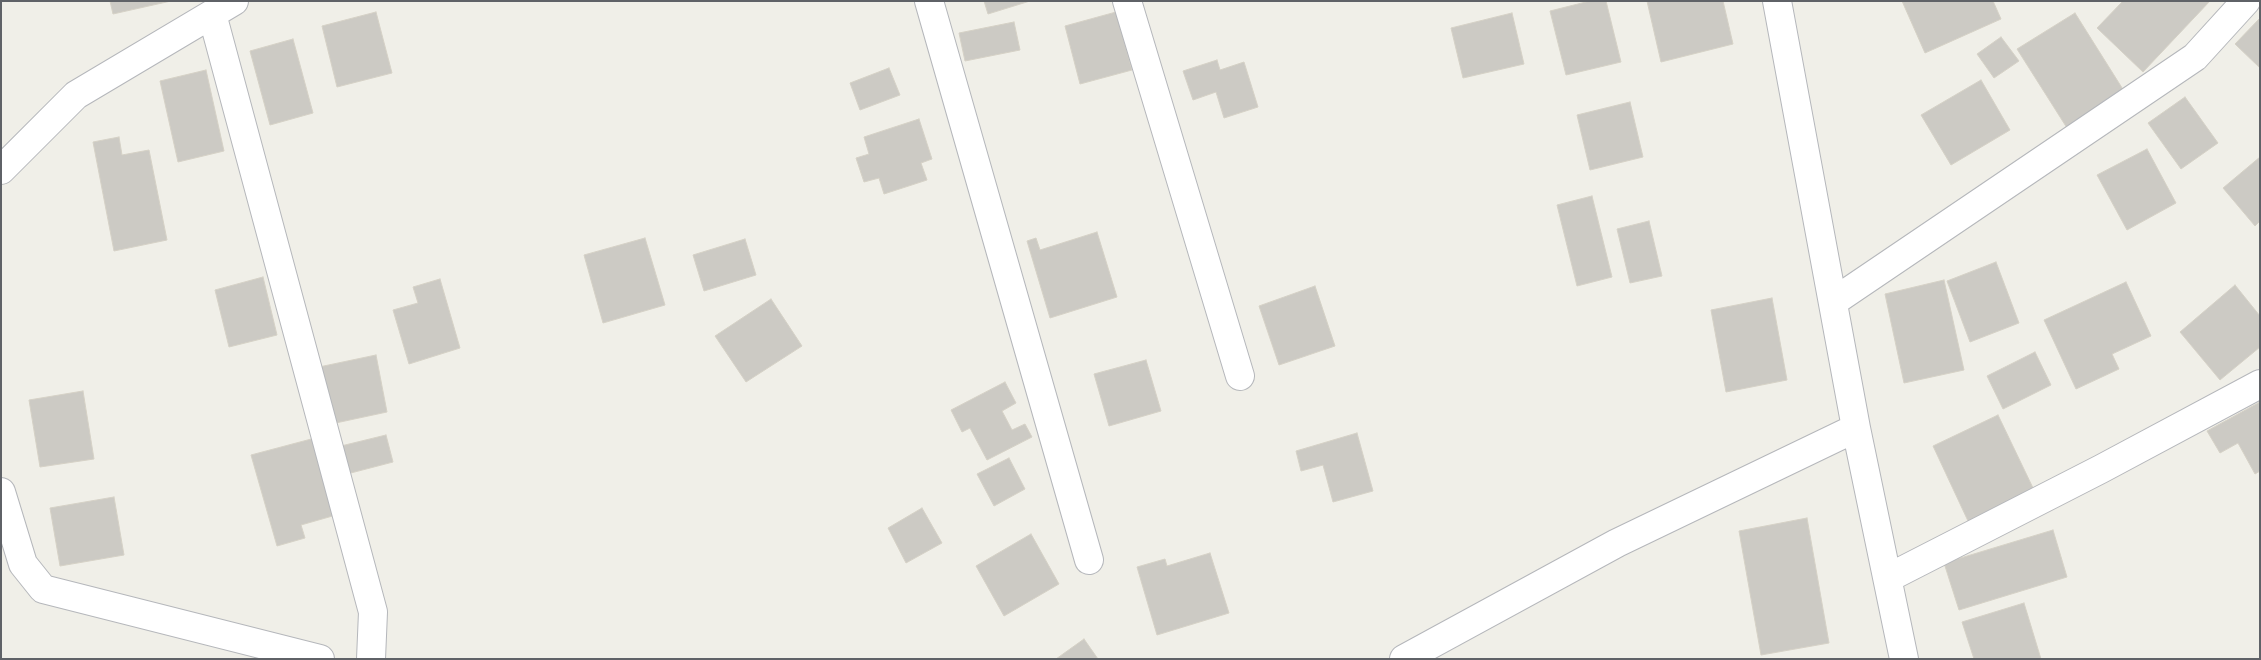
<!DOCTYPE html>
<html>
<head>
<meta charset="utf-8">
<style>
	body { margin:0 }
	#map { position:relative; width:2261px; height:660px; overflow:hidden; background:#f0efe8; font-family:Quicksand,sans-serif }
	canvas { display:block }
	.frame { position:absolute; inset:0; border:2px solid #5f6267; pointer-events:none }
</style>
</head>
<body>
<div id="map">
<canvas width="2261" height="660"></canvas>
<div class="frame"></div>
</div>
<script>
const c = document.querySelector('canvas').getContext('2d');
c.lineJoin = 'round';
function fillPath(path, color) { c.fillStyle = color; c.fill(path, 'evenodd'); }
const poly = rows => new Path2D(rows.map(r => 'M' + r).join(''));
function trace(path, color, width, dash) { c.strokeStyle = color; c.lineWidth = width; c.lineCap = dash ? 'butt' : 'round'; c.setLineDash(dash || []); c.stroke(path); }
const building = poly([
	[110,1,171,1,113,14,110,1],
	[984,1,1030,1,988,14,984,1],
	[1590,1,1606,1,1621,62,1566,75,1550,11,1590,1],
	[1647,1,1723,1,1733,44,1661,62,1647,1],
	[1902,1,1993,1,2001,19,1925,53,1902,1],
	[2123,1,2210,1,2143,72,2097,28,2123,1],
	[376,12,392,73,337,87,322,26,376,12],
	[1116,12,1132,70,1080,84,1065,26,1116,12],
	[1512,13,1524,64,1463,78,1451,28,1512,13],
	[2075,13,2124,91,2067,128,2017,49,2075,13],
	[2260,18,2260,68,2235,44,2260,18],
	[1014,22,1020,50,965,61,959,33,1014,22],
	[2001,37,2019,61,1994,78,1977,54,2001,37],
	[293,39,313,113,270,125,250,51,293,39],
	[1217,60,1220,70,1244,62,1258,107,1224,118,1216,92,1193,100,1183,71,1217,60],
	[889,68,900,95,860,110,850,83,889,68],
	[206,70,224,151,178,162,160,81,206,70],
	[1981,80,2010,130,1951,165,1921,115,1981,80],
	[2185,97,2218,143,2181,169,2148,123,2185,97],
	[1630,102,1643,157,1590,170,1577,115,1630,102],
	[919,119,932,159,921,163,927,180,884,194,879,178,864,182,856,158,869,154,864,137,919,119],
	[119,137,122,155,149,150,167,240,114,251,93,142,119,137],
	[2147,149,2176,203,2127,230,2097,175,2147,149],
	[2260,157,2260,221,2255,226,2223,188,2260,157],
	[1592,196,1612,277,1577,286,1557,205,1592,196],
	[1649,221,1662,276,1630,283,1617,229,1649,221],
	[1097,232,1117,297,1050,318,1027,241,1036,238,1040,250,1097,232],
	[645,238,665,305,603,323,584,255,645,238],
	[745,239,756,275,704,291,693,255,745,239],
	[1996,262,2019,323,1970,342,1947,281,1996,262],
	[263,277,277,335,229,347,215,290,263,277],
	[440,279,460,348,409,364,393,310,418,303,413,287,440,279],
	[1944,280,1964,370,1904,383,1885,294,1944,280],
	[2126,282,2151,336,2112,354,2119,369,2076,389,2044,320,2126,282],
	[2235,285,2260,316,2260,347,2220,380,2180,332,2235,285],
	[1315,286,1335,346,1279,365,1259,306,1315,286],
	[1772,298,1787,380,1726,392,1711,310,1772,298],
	[771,299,802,346,746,382,715,336,771,299],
	[2035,352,2051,385,2003,409,1987,376,2035,352],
	[376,355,387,412,331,424,319,367,376,355],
	[1146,360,1161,411,1109,426,1094,374,1146,360],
	[1005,382,1016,403,1002,411,1012,430,1025,424,1032,437,987,460,970,428,962,432,951,410,1005,382],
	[83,391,94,459,40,467,29,400,83,391],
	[2260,402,2260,471,2255,474,2238,443,2220,453,2207,431,2260,402],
	[1998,415,2034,490,1968,521,1933,446,1998,415],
	[1357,433,1373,491,1333,502,1323,465,1301,471,1296,451,1357,433],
	[386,435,393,462,347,474,341,446,386,435],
	[315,438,336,515,301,525,305,538,277,546,251,455,315,438],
	[1009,458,1025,489,994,506,977,474,1009,458],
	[114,497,124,555,60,566,50,508,114,497],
	[922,508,942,543,906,563,888,528,922,508],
	[1807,518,1829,643,1761,655,1739,531,1807,518],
	[2053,530,2067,577,1959,610,1944,563,2053,530],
	[1031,534,1059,584,1004,616,976,566,1031,534],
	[1210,553,1229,613,1157,635,1137,567,1165,559,1167,566,1210,553],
	[2024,603,2041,659,1974,659,1962,622,2024,603],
	[1084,639,1098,659,1056,659,1084,639]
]);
const minor = poly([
	[929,1,1089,560],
	[1127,1,1240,376],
	[1777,1,1856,428,1904,659],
	[212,14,373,612,371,659],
	[1,170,76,95,234,1],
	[1833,302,2195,57,2246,1],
	[1,492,23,564,43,589,320,659],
	[1888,578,2101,469,2260,384],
	[1404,659,1617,543,1856,428]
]);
fillPath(building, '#cccac4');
trace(building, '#d5d1c6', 1);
trace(minor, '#b5b7bb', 30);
trace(minor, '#fff', 28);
</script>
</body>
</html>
